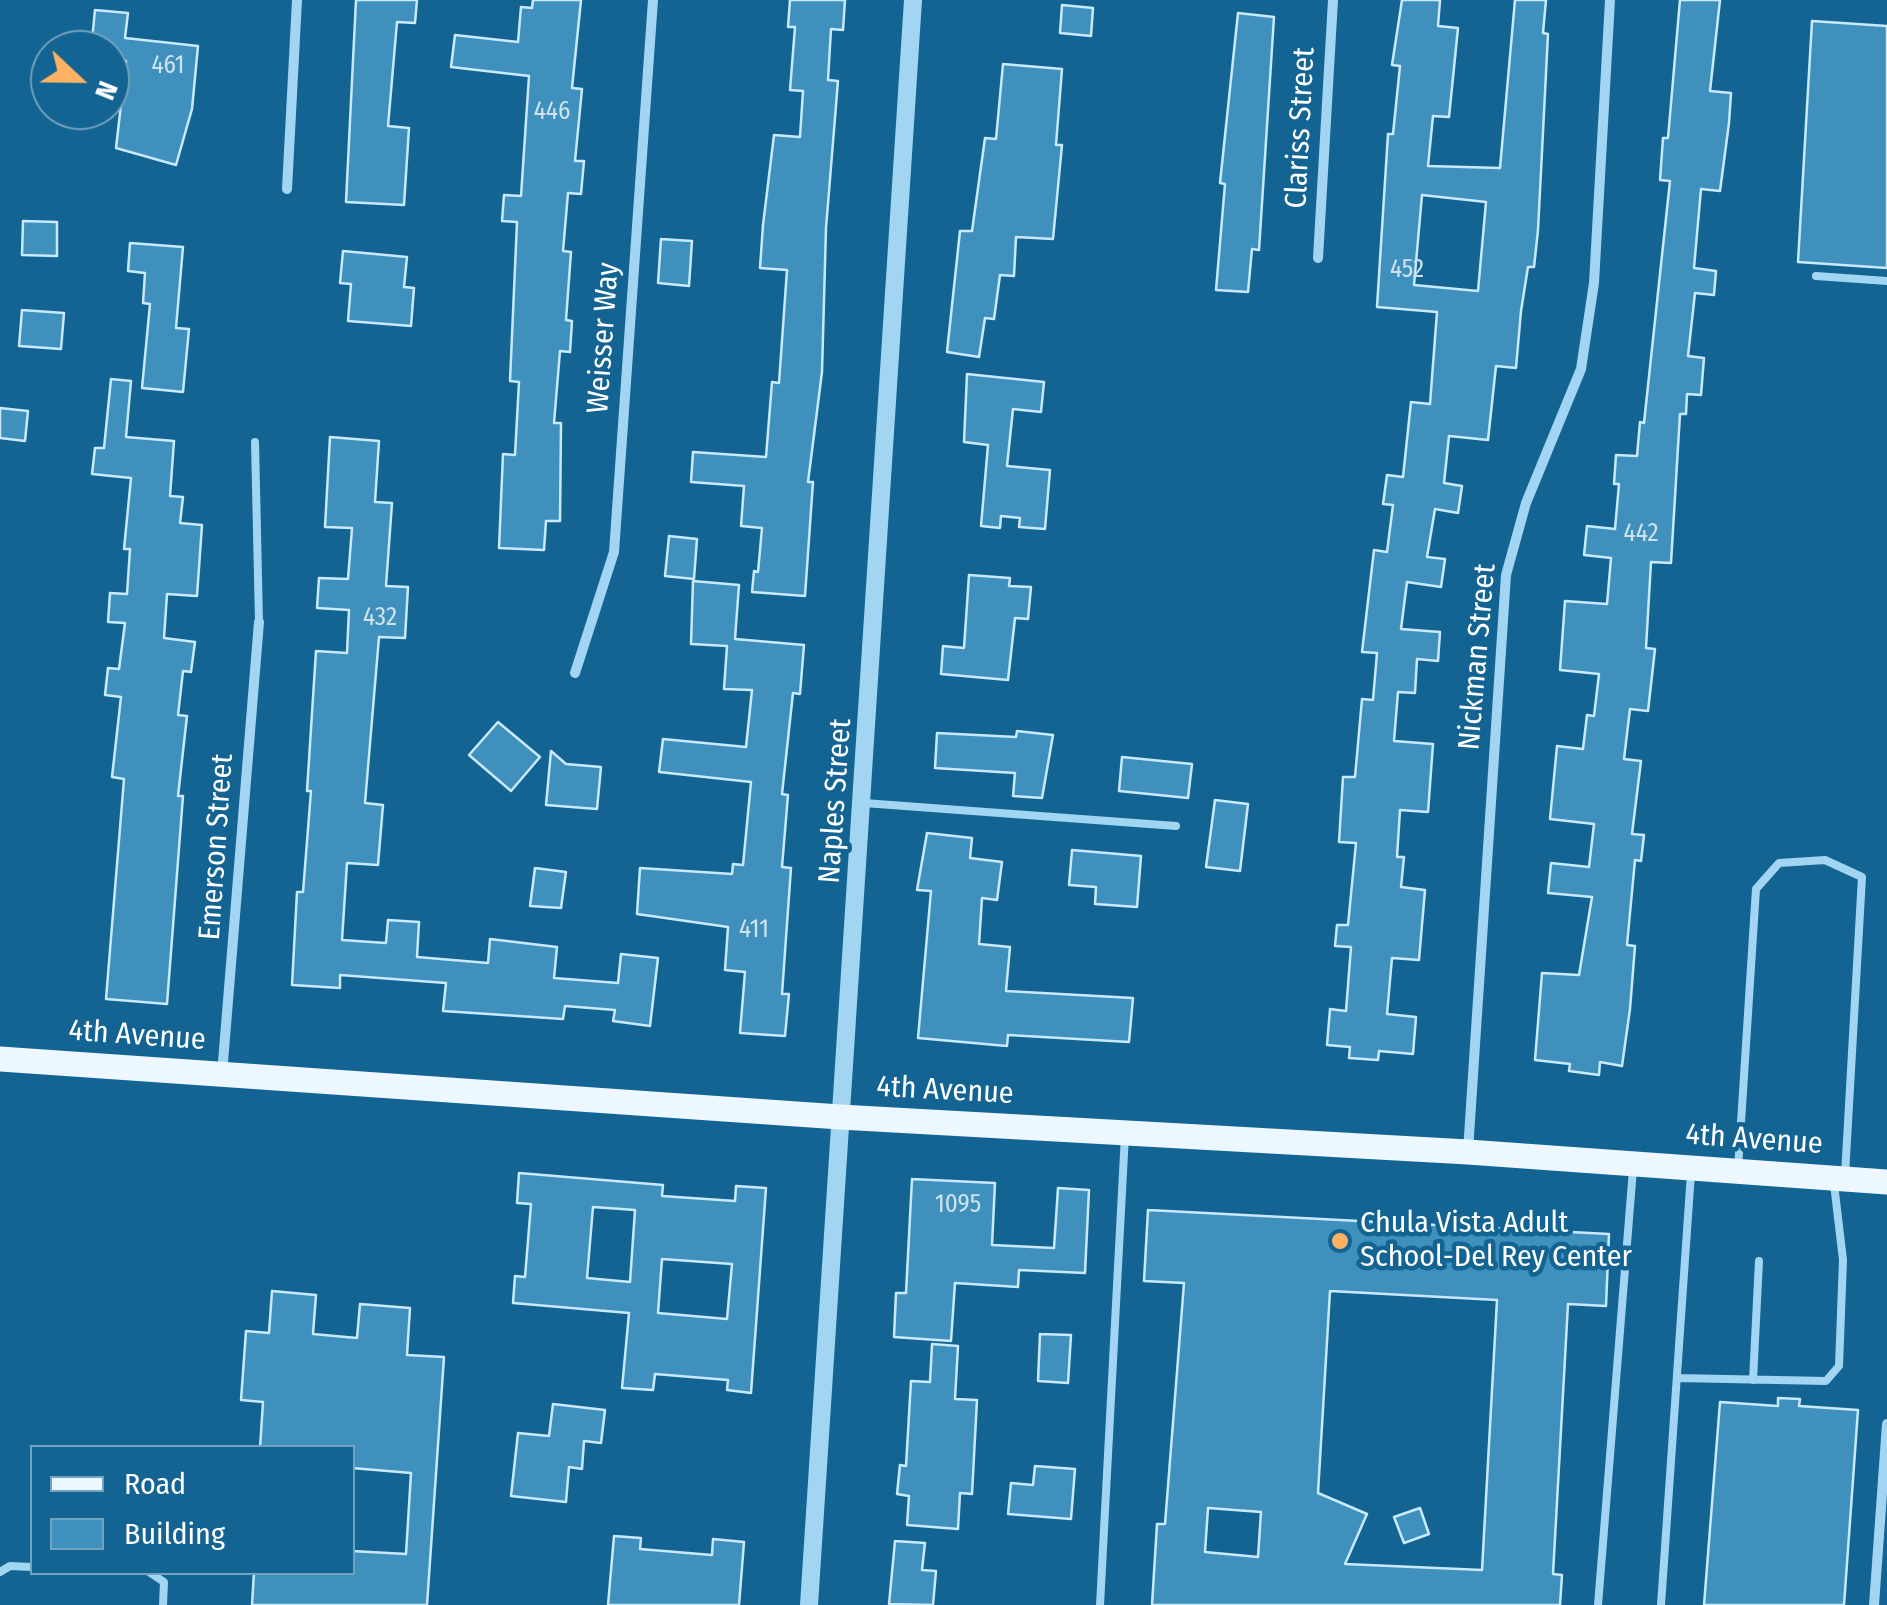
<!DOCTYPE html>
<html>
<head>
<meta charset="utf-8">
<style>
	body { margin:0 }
	#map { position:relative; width:1887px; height:1605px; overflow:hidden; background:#136493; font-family:"Fira Sans Condensed",sans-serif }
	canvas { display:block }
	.legend { position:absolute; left:30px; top:1445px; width:325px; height:130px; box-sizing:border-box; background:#136493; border:2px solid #71a2be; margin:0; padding:12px 18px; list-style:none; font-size:30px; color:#fff }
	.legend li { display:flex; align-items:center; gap:20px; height:50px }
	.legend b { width:50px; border:2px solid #71a2be }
	.north { position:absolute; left:30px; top:30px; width:100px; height:100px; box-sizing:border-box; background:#136493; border:2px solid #71a2be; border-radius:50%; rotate:112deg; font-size:28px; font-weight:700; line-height:40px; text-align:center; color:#fff }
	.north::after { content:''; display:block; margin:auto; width:35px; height:45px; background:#ffb362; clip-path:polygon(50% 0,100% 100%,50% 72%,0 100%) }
</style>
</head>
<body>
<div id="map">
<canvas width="1887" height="1605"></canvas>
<ul class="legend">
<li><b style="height:12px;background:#ecf7ff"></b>Road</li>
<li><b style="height:28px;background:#4090bd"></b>Building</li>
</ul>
<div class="north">N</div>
</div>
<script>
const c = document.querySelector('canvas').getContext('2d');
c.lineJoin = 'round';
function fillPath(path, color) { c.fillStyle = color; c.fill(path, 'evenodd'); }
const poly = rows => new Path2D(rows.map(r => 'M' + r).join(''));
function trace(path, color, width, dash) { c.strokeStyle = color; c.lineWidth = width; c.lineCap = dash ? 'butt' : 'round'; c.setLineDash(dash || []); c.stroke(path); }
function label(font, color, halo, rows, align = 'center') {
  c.font = font + ' "Fira Sans Condensed",sans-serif'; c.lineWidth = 9; c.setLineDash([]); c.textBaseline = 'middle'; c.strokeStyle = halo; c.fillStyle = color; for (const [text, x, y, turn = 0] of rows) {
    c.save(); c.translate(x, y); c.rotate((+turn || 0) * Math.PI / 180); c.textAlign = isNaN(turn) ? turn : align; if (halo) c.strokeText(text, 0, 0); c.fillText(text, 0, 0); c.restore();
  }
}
const building = poly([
	[356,0,417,0,415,23,397,22,388,126,409,128,404,205,346,202,356,0],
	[533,0,581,0,572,88,582,89,575,161,584,161,581,194,568,193,563,251,571,252,566,320,572,321,570,352,560,351,554,423,561,423,560,521,546,521,544,550,499,548,503,454,515,455,519,382,510,381,517,222,502,221,504,195,521,196,529,76,451,67,455,35,518,42,521,7,532,8,533,0],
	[790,0,845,0,843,30,831,29,828,80,838,81,826,228,822,372,808,482,813,482,805,596,752,592,754,571,758,572,762,528,741,526,744,486,691,482,693,452,766,457,772,382,779,383,787,270,760,268,763,225,774,135,800,137,803,91,790,90,795,27,788,27,790,0],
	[1402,0,1440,0,1438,26,1458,28,1449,117,1433,116,1428,166,1500,168,1515,0,1546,0,1543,33,1548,34,1538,230,1534,267,1528,267,1521,311,1516,368,1496,366,1488,440,1449,436,1444,483,1462,486,1458,513,1435,509,1427,557,1445,559,1441,587,1407,582,1401,629,1440,632,1438,661,1417,659,1415,693,1398,692,1394,741,1433,744,1428,812,1400,810,1397,857,1404,857,1401,887,1425,890,1419,960,1392,958,1387,1014,1416,1017,1413,1054,1379,1051,1378,1060,1349,1058,1350,1047,1327,1045,1330,1009,1346,1011,1351,947,1335,946,1337,925,1348,925,1356,843,1339,842,1343,777,1355,777,1362,699,1373,700,1377,653,1362,652,1374,550,1387,552,1393,505,1383,504,1387,475,1403,477,1411,402,1430,404,1437,312,1377,307,1388,134,1393,134,1400,66,1392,65,1402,0],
	[1422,195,1486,202,1478,291,1414,285,1422,195],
	[1680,0,1720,0,1710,91,1731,93,1729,123,1720,191,1701,189,1694,268,1716,271,1714,295,1695,293,1688,356,1704,358,1701,395,1687,394,1686,414,1680,414,1671,563,1651,562,1646,648,1655,649,1648,711,1630,709,1624,759,1641,761,1632,834,1644,835,1641,861,1635,860,1627,945,1635,946,1630,1009,1622,1066,1600,1062,1599,1075,1569,1071,1570,1064,1535,1060,1542,973,1579,975,1592,897,1548,893,1551,863,1589,867,1594,824,1550,819,1557,746,1583,749,1587,715,1594,716,1599,674,1560,670,1565,601,1607,604,1611,558,1584,555,1587,526,1615,529,1619,484,1614,484,1616,455,1637,456,1640,422,1644,423,1670,181,1660,180,1663,138,1668,138,1680,0],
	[1062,5,1093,8,1091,36,1060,33,1062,5],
	[95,10,128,13,125,38,198,46,192,109,176,165,116,148,126,61,110,59,110,50,91,50,95,10],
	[1238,13,1274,17,1259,250,1252,249,1248,292,1216,290,1225,184,1220,183,1238,13],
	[1812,21,1887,26,1887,268,1798,262,1812,21],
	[1003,64,1062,69,1056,145,1062,145,1053,239,1016,237,1014,276,1000,275,994,319,985,318,979,357,947,352,960,231,972,231,985,138,996,139,1003,64],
	[23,221,57,222,57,256,22,255,23,221],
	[661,239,692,241,689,286,658,283,661,239],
	[130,243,183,247,176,328,189,329,183,392,142,388,150,304,143,303,145,273,128,271,130,243],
	[343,251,407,257,404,287,414,288,411,326,348,321,351,284,340,283,343,251],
	[22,310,64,313,61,349,19,346,22,310],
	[967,374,1044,382,1041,412,1013,409,1007,466,1050,470,1045,529,1019,527,1020,518,1001,516,1000,528,981,526,988,445,964,442,967,374],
	[111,379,131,381,126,437,174,441,170,496,183,497,180,523,202,525,197,596,167,594,164,638,195,642,191,672,183,671,178,715,187,716,178,796,183,796,167,1004,106,999,124,779,112,777,121,697,105,695,108,668,119,669,125,623,108,622,110,593,127,594,130,549,124,549,131,478,92,474,95,448,104,448,111,379],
	[0,408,28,411,25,441,0,438,0,408],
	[330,437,379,441,375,502,392,503,386,586,408,587,405,638,379,637,365,803,383,805,378,865,347,863,342,940,386,943,388,920,419,922,417,957,488,963,490,939,557,947,554,978,618,983,621,954,658,958,650,1026,613,1021,615,1010,565,1006,563,1019,443,1011,446,983,340,975,340,988,292,985,297,892,303,892,311,791,307,791,316,651,347,653,349,610,317,608,319,578,348,579,352,528,325,527,330,437],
	[669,536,697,539,694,579,665,576,669,536],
	[969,575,1010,578,1009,586,1031,587,1028,619,1015,618,1008,680,941,674,943,646,964,648,969,575],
	[693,581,739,585,735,639,804,645,800,694,793,693,782,794,788,795,782,867,791,868,782,994,789,994,785,1036,740,1033,745,972,725,970,728,927,637,914,640,868,732,874,733,864,743,865,751,782,659,772,663,739,746,747,752,690,724,689,727,646,691,644,693,581],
	[498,722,540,757,511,791,469,755,498,722],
	[1017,731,1053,735,1042,798,1013,796,1015,773,935,768,937,733,1016,737,1017,731],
	[551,751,566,764,601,767,597,809,546,805,551,751],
	[1122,757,1192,764,1188,798,1119,791,1122,757],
	[1215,800,1248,804,1240,871,1206,867,1215,800],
	[927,833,972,838,970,858,1002,862,997,900,982,898,979,944,1010,947,1006,991,1133,998,1129,1042,1008,1035,1007,1046,918,1038,931,891,917,890,927,833],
	[1072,850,1141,856,1137,907,1095,904,1096,887,1069,885,1072,850],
	[535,868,566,872,561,908,530,906,535,868],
	[519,1173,663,1185,662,1196,735,1201,736,1186,766,1188,751,1393,727,1390,728,1380,655,1374,653,1390,622,1388,629,1313,513,1303,515,1276,525,1277,531,1204,517,1203,519,1173],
	[593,1207,635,1210,630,1282,587,1278,593,1207],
	[662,1259,732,1264,727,1319,658,1313,662,1259],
	[912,1179,995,1183,992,1245,1054,1248,1058,1188,1089,1190,1085,1273,1019,1270,1018,1287,955,1283,951,1341,894,1337,896,1293,906,1293,912,1179],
	[1148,1210,1609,1234,1606,1306,1568,1304,1553,1574,1562,1575,1560,1605,1152,1605,1157,1524,1165,1524,1184,1283,1144,1281,1148,1210],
	[1330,1291,1497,1300,1482,1570,1345,1564,1367,1514,1318,1493,1330,1291],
	[1208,1508,1261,1512,1258,1557,1205,1552,1208,1508],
	[272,1291,316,1295,313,1334,357,1338,360,1304,410,1308,407,1355,444,1357,427,1605,252,1605,254,1572,352,1572,352,1551,406,1554,411,1473,352,1468,352,1448,260,1448,263,1402,241,1400,246,1331,269,1333,272,1291],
	[1040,1334,1071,1335,1068,1383,1038,1381,1040,1334],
	[932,1344,958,1346,955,1399,977,1400,972,1494,960,1493,958,1529,907,1525,909,1496,897,1494,900,1465,906,1466,911,1381,930,1382,932,1344],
	[1778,1398,1800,1399,1799,1406,1858,1410,1844,1605,1704,1605,1720,1402,1778,1406,1778,1398],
	[553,1404,605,1410,601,1443,584,1441,582,1469,569,1467,566,1502,511,1496,518,1433,549,1436,553,1404],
	[1035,1466,1075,1469,1071,1519,1008,1514,1011,1483,1033,1485,1035,1466],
	[1420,1508,1429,1534,1404,1543,1394,1517,1420,1508],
	[614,1536,641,1538,640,1549,712,1555,713,1539,744,1542,739,1605,608,1605,614,1536],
	[895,1541,925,1543,922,1570,936,1571,933,1605,889,1604,895,1541]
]);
const service = poly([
	[1816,276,1887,281],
	[255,442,259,622],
	[864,803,1176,826],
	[1738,1169,1756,889,1779,863,1825,860,1862,877,1845,1175],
	[1677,1378,1826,1381,1839,1366,1843,1260,1834,1184],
	[1753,1380,1759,1261],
	[0,1572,10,1566,32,1567],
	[149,1572,164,1582,163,1605],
	[1100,1605,1125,1135],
	[1598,1605,1633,1169],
	[1661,1605,1691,1173]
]);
const minor = poly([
	[287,189,297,0],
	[1318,258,1333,0],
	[575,673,614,552,653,0],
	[222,1074,259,622],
	[1468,1151,1506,575,1526,503,1581,369,1594,283,1610,0],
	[1874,1605,1887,1424]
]);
const tertiary = poly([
	[809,1605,913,0]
]);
const primary = poly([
	[0,1059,840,1117,1468,1152,1887,1182]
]);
const markers = [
	[1340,1241,10,"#ffb362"]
];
const numberNames = [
	["461",168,66],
	["446",552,112],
	["452",1407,270],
	["442",1641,534],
	["432",380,618],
	["411",754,930],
	["1095",958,1205]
];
const streetNames = [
	["Clariss Street",1301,128,-87],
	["Weisser Way",604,338,-86],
	["Nickman Street",1478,657,-85],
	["Naples Street",836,801,-86],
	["Emerson Street",217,847,-86],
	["4th Avenue",137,1036,4],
	["4th Avenue",945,1091,3],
	["4th Avenue",1754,1140,4]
];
const poiNames = [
	["Chula Vista Adult",1360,1224],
	["School-Del Rey Center",1360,1258]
];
fillPath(building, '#4090bd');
trace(building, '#c9eafd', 2.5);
trace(service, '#a1d5f2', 8);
trace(minor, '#a1d5f2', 10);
trace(tertiary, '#a1d5f2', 18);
trace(primary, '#ecf7ff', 25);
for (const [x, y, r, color] of markers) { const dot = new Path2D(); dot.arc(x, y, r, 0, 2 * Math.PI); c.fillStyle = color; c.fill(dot); trace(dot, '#136493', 4); }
label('25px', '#cfe3ee', null, numberNames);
label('30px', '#fff', '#136493', streetNames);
label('30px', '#fff', '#136493', poiNames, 'left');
</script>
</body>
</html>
